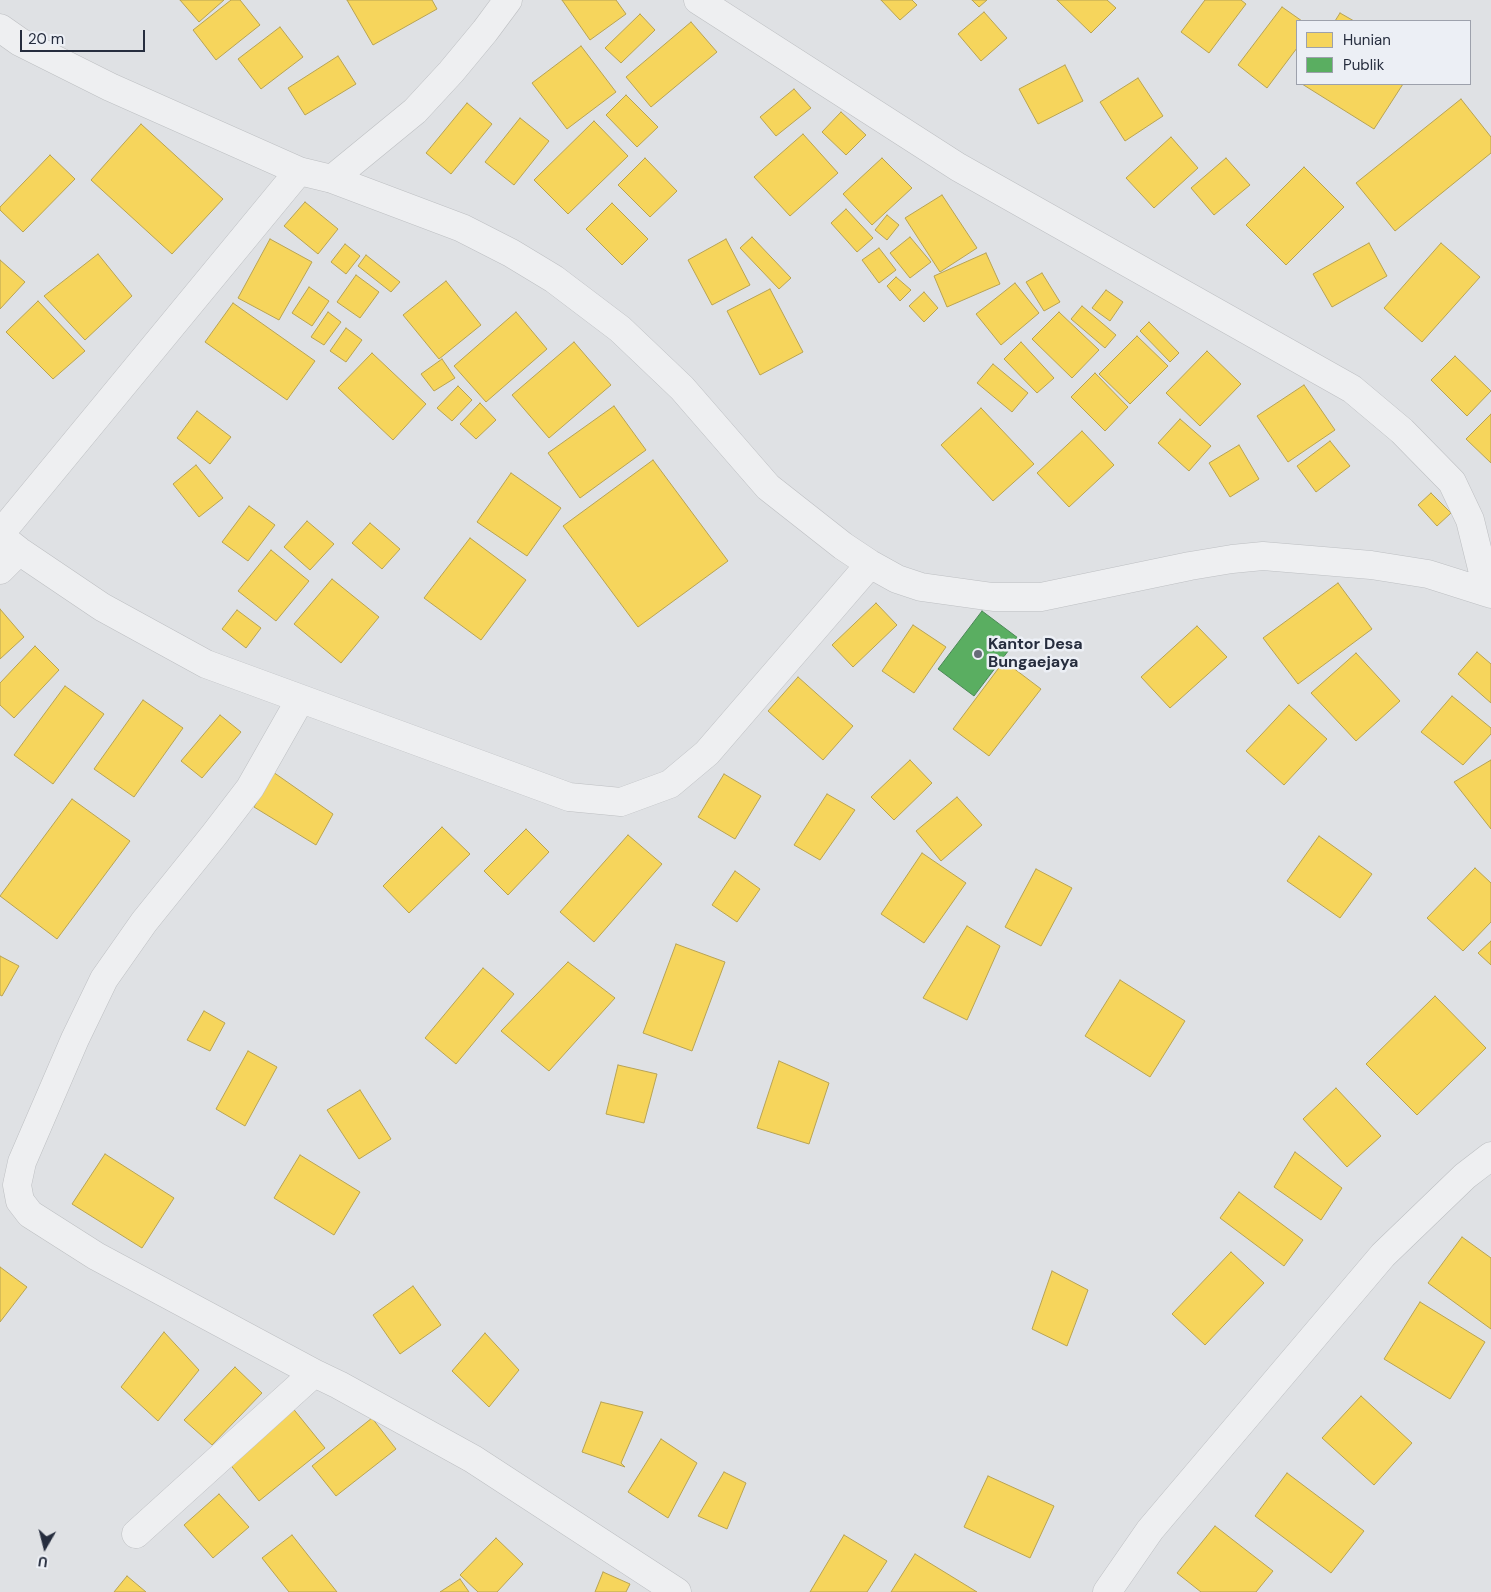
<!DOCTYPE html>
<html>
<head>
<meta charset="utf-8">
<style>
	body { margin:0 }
	#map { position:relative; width:1491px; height:1592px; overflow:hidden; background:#dfe1e4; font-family:"DM Sans",sans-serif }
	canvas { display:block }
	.legend { position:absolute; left:1296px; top:20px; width:175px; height:65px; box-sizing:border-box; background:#eceff5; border:1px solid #9da1ac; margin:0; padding:6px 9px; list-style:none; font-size:15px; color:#262d3e }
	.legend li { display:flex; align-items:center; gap:10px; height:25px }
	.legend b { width:25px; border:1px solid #9da1ac }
	.north { position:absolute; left:20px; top:1522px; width:50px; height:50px; -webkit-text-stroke:4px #eceff5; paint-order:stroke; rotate:188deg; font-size:14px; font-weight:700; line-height:20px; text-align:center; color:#262d3e }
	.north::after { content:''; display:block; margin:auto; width:18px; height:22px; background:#262d3e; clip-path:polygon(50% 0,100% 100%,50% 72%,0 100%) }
	.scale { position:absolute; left:20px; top:30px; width:125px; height:22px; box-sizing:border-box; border:2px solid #262d3e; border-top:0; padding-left:6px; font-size:15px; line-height:18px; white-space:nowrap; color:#262d3e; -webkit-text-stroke:4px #eceff5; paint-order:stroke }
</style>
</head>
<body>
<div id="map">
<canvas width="1491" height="1592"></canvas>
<ul class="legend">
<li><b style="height:14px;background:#f6d55c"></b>Hunian</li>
<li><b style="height:14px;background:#5aae61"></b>Publik</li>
</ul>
<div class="north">U</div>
<div class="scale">20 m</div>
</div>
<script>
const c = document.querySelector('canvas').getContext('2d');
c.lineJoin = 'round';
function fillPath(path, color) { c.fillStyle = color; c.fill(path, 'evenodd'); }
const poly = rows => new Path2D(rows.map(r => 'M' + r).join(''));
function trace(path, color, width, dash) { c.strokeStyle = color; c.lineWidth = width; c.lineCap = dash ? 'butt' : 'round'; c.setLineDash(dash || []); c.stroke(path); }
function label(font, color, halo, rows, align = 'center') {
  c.font = font + ' "DM Sans",sans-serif'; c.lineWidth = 5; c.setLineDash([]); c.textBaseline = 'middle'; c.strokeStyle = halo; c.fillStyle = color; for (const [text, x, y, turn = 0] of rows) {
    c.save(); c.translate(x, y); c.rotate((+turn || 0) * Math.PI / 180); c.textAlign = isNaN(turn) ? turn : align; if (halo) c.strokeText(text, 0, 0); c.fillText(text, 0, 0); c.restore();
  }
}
const homes = poly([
	[180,0,224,0,199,22,180,0],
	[231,0,240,0,260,25,216,60,193,30,231,0],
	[347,0,432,0,437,9,373,45,347,0],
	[562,0,616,0,626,14,590,40,562,0],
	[881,0,912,0,917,5,900,20,881,0],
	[972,0,987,0,979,7,972,0],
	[1057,0,1107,0,1116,8,1091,33,1057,0],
	[1205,0,1241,0,1246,4,1209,53,1181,32,1205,0],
	[1282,7,1302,21,1297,21,1297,48,1267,88,1238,65,1282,7],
	[984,12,1007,38,981,61,958,34,984,12],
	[1340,13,1354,21,1335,21,1340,13],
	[640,14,655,30,621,63,605,48,640,14],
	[691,22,717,52,651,107,626,77,691,22],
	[280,27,303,57,261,89,238,59,280,27],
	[581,46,616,92,567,129,532,83,581,46],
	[338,56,356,84,305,115,288,88,338,56],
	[1065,65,1083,101,1038,124,1019,89,1065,65],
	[1138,78,1163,116,1125,141,1100,102,1138,78],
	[1302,84,1403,84,1374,129,1302,84],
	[794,89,811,108,776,136,760,117,794,89],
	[626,95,658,127,637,147,606,115,626,95],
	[1461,99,1491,137,1491,153,1395,231,1356,183,1461,99],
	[467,103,492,124,451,174,426,153,467,103],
	[841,112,866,135,846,155,822,132,841,112],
	[520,118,549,141,514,185,485,162,520,118],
	[594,121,628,156,568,214,534,180,594,121],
	[141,124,223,199,172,254,91,180,141,124],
	[803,134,838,173,790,216,754,177,803,134],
	[1171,137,1198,168,1154,208,1126,178,1171,137],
	[50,155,75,179,23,232,0,210,0,207,50,155],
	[645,158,677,191,650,217,618,185,645,158],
	[882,158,912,188,872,225,843,194,882,158],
	[1226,158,1250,185,1214,215,1191,188,1226,158],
	[1304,167,1344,207,1286,265,1246,225,1304,167],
	[942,195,977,248,940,272,905,218,942,195],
	[305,202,338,229,318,254,284,226,305,202],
	[612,203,648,239,622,265,586,229,612,203],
	[846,209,873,238,857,252,831,223,846,209],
	[887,215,899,225,887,240,875,230,887,215],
	[752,237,791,278,779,289,740,248,752,237],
	[910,237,931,262,910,278,890,253,910,237],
	[270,239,312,262,279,320,238,298,270,239],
	[726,239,750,285,712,305,688,260,726,239],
	[1369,243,1387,276,1332,307,1313,274,1369,243],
	[1441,243,1480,277,1422,342,1384,308,1441,243],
	[345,244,360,256,346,274,331,262,345,244],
	[879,248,896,270,879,283,862,260,879,248],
	[986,253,1000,284,947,307,934,276,986,253],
	[98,254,132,296,85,340,44,296,98,254],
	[366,255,400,282,391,292,358,266,366,255],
	[0,260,25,282,0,309,0,260],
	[1042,273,1060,302,1044,311,1026,282,1042,273],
	[356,275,379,292,360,318,337,302,356,275],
	[896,277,911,290,900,301,887,286,896,277],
	[446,281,481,325,439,359,403,315,446,281],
	[1015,283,1039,313,1001,345,976,314,1015,283],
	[309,287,329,301,312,326,292,313,309,287],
	[770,289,803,352,760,375,727,311,770,289],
	[1106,290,1123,302,1110,321,1092,308,1106,290],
	[924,292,938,308,924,322,909,306,924,292],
	[38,301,85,351,53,379,6,332,38,301],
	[233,303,315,361,287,400,205,342,233,303],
	[1082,306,1116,335,1105,348,1071,319,1082,306],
	[328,312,341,322,324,345,311,337,328,312],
	[516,312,547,349,486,402,454,366,516,312],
	[1059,312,1099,350,1072,378,1032,339,1059,312],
	[1149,322,1179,353,1170,362,1140,331,1149,322],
	[346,328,362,340,346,362,330,351,346,328],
	[1137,336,1168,366,1130,404,1099,374,1137,336],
	[574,342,611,385,549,438,512,395,574,342],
	[1021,342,1054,378,1037,393,1004,359,1021,342],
	[1207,351,1241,384,1200,426,1166,393,1207,351],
	[372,353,426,404,393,440,338,388,372,353],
	[1455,356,1491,391,1467,416,1431,380,1455,356],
	[442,359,455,378,434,391,421,374,442,359],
	[993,364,1028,393,1012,412,977,383,993,364],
	[1095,373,1128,407,1105,431,1071,397,1095,373],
	[1304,385,1335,430,1288,462,1257,416,1304,385],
	[458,386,472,400,452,421,437,408,458,386],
	[480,403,496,420,476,439,460,424,480,403],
	[614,406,646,450,580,498,548,453,614,406],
	[981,408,1034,464,993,501,941,445,981,408],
	[197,411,231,437,210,464,177,438,197,411],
	[1491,414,1491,463,1466,439,1491,414],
	[1180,419,1211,446,1189,471,1158,443,1180,419],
	[1082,431,1114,465,1069,507,1037,473,1082,431],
	[1330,441,1350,466,1316,492,1297,466,1330,441],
	[1239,445,1259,479,1230,497,1209,463,1239,445],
	[653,460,728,561,638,627,563,526,653,460],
	[196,465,223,498,199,517,173,484,196,465],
	[511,473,561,508,527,556,477,522,511,473],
	[1431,493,1451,513,1437,526,1418,505,1431,493],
	[249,506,275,525,248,561,222,542,249,506],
	[307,521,334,544,310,570,284,547,307,521],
	[370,523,400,549,382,569,352,543,370,523],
	[470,538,526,580,481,640,424,598,470,538],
	[271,550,309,581,276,621,238,591,271,550],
	[332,579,379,617,341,663,294,624,332,579],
	[1338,583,1372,629,1298,684,1263,638,1338,583],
	[876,603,897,625,853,667,832,645,876,603],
	[0,609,24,637,0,659,0,609],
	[237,610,261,628,246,648,222,629,237,610],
	[913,625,946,647,914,693,882,671,913,625],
	[1197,626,1227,657,1170,708,1141,677,1197,626],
	[35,646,59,670,14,718,0,705,0,683,35,646],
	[1477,652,1491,664,1491,703,1458,674,1477,652],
	[1356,653,1400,701,1356,741,1311,693,1356,653],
	[1004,661,1041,689,989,756,953,729,1004,661],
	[798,677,853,726,823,760,768,711,798,677],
	[65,686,104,714,53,784,14,755,65,686],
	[1452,696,1491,728,1491,734,1463,765,1421,732,1452,696],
	[143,700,183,728,134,797,94,769,143,700],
	[1289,705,1327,739,1284,785,1246,751,1289,705],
	[220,715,241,732,202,778,181,761,220,715],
	[910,760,932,783,894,820,871,797,910,760],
	[1491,760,1491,829,1454,782,1491,760],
	[273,772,333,814,316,845,254,807,273,772],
	[724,774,761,796,735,839,698,817,724,774],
	[827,794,855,810,820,860,794,845,827,794],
	[957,797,982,825,941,861,916,831,957,797],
	[72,799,130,841,57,939,0,896,72,799],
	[442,827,470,854,409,913,383,886,442,827],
	[526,829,549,852,508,895,484,871,526,829],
	[628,835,662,864,594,942,560,912,628,835],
	[1319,836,1372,874,1340,918,1287,881,1319,836],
	[922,853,966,883,924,943,881,914,922,853],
	[1475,868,1491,883,1491,922,1463,951,1427,918,1475,868],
	[1036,869,1072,888,1041,946,1005,927,1036,869],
	[735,871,760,889,737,922,712,905,735,871],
	[967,926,1000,946,967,1020,923,998,967,926],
	[1491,941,1491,965,1478,953,1491,941],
	[676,944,725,962,692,1051,643,1033,676,944],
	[0,956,19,966,2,996,0,995,0,956],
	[568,962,615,998,549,1071,501,1031,568,962],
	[483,968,514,994,456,1064,425,1038,483,968],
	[1120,980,1185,1021,1150,1077,1085,1036,1120,980],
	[1435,996,1486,1048,1417,1115,1366,1064,1435,996],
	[204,1011,225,1023,210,1051,187,1040,204,1011],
	[248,1051,277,1067,245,1126,216,1109,248,1051],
	[779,1061,829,1083,809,1144,757,1128,779,1061],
	[618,1065,657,1074,644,1123,606,1114,618,1065],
	[1336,1088,1381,1136,1347,1167,1303,1119,1336,1088],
	[360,1090,391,1139,359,1159,327,1110,360,1090],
	[1295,1152,1342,1188,1321,1220,1274,1187,1295,1152],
	[105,1154,174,1198,142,1248,72,1204,105,1154],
	[300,1155,360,1192,334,1235,274,1198,300,1155],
	[1239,1192,1303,1240,1284,1266,1220,1218,1239,1192],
	[1462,1237,1491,1258,1491,1329,1428,1283,1462,1237],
	[1231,1252,1264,1283,1205,1345,1172,1314,1231,1252],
	[0,1267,27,1287,0,1322,0,1267],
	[1052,1271,1088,1290,1067,1346,1032,1329,1052,1271],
	[413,1286,441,1325,400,1354,373,1315,413,1286],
	[1420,1302,1485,1342,1450,1399,1384,1359,1420,1302],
	[164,1332,199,1370,158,1421,121,1387,164,1332],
	[485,1333,519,1370,489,1407,452,1371,485,1333],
	[235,1367,262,1393,212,1445,184,1420,235,1367],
	[1361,1396,1412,1443,1374,1485,1322,1438,1361,1396],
	[601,1402,643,1412,621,1463,625,1467,582,1452,601,1402],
	[291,1406,325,1448,259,1501,225,1458,291,1406],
	[372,1418,396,1449,336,1496,312,1466,372,1418],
	[661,1439,697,1463,668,1518,628,1492,661,1439],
	[724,1472,746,1483,727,1529,698,1516,724,1472],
	[1287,1473,1364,1531,1331,1573,1255,1516,1287,1473],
	[988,1476,1054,1506,1030,1558,964,1527,988,1476],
	[219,1494,249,1527,213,1558,184,1525,219,1494],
	[1215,1526,1273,1571,1256,1592,1201,1592,1177,1573,1215,1526],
	[292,1535,337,1592,289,1592,262,1558,292,1535],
	[844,1535,887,1561,867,1592,810,1592,844,1535],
	[496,1538,523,1564,497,1592,478,1592,460,1575,496,1538],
	[915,1554,977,1592,891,1592,915,1554],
	[603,1572,630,1584,626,1592,595,1592,603,1572],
	[127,1576,146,1592,114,1592,127,1576],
	[460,1579,469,1592,440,1592,460,1579]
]);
const public = poly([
	[982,611,1018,638,974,696,938,669,982,611]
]);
const minor = poly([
	[698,0,958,167,1352,389,1402,431,1452,482,1470,520,1488,593],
	[0,28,20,42,110,87,299,171,332,179,462,228,511,253,554,279,620,329,682,388,768,487,843,546,870,564,897,579,921,587,993,597,1041,597,1190,566,1232,559,1263,556,1371,565,1428,574,1491,594],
	[332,179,415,111,451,72,485,31,508,0],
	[0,534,299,171],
	[0,536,19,551,102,607,206,664,569,797,621,802,670,784,707,753,870,564],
	[0,570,19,551],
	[300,700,250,788,214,835,144,922,104,979,75,1039,22,1162,17,1185,20,1201,30,1214,96,1256,314,1373],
	[136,1534,314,1373,339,1385,473,1459,677,1592],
	[1107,1592,1150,1530,1383,1255,1465,1176,1491,1156]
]);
const markers = [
	[978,654,5,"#676c78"]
];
const poiNames = [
	["Kantor Desa",988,645],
	["Bungaejaya",988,663]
];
fillPath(homes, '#f6d55c');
trace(homes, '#b8a353', 1);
fillPath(public, '#5aae61');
trace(public, '#4a8756', 1);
trace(minor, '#bdbfc2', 29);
trace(minor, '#eeeff1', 28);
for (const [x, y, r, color] of markers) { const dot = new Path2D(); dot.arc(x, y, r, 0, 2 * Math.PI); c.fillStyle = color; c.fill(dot); trace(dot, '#eceff5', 2); }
label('bold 16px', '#262d3e', '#eceff5', poiNames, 'left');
</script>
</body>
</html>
